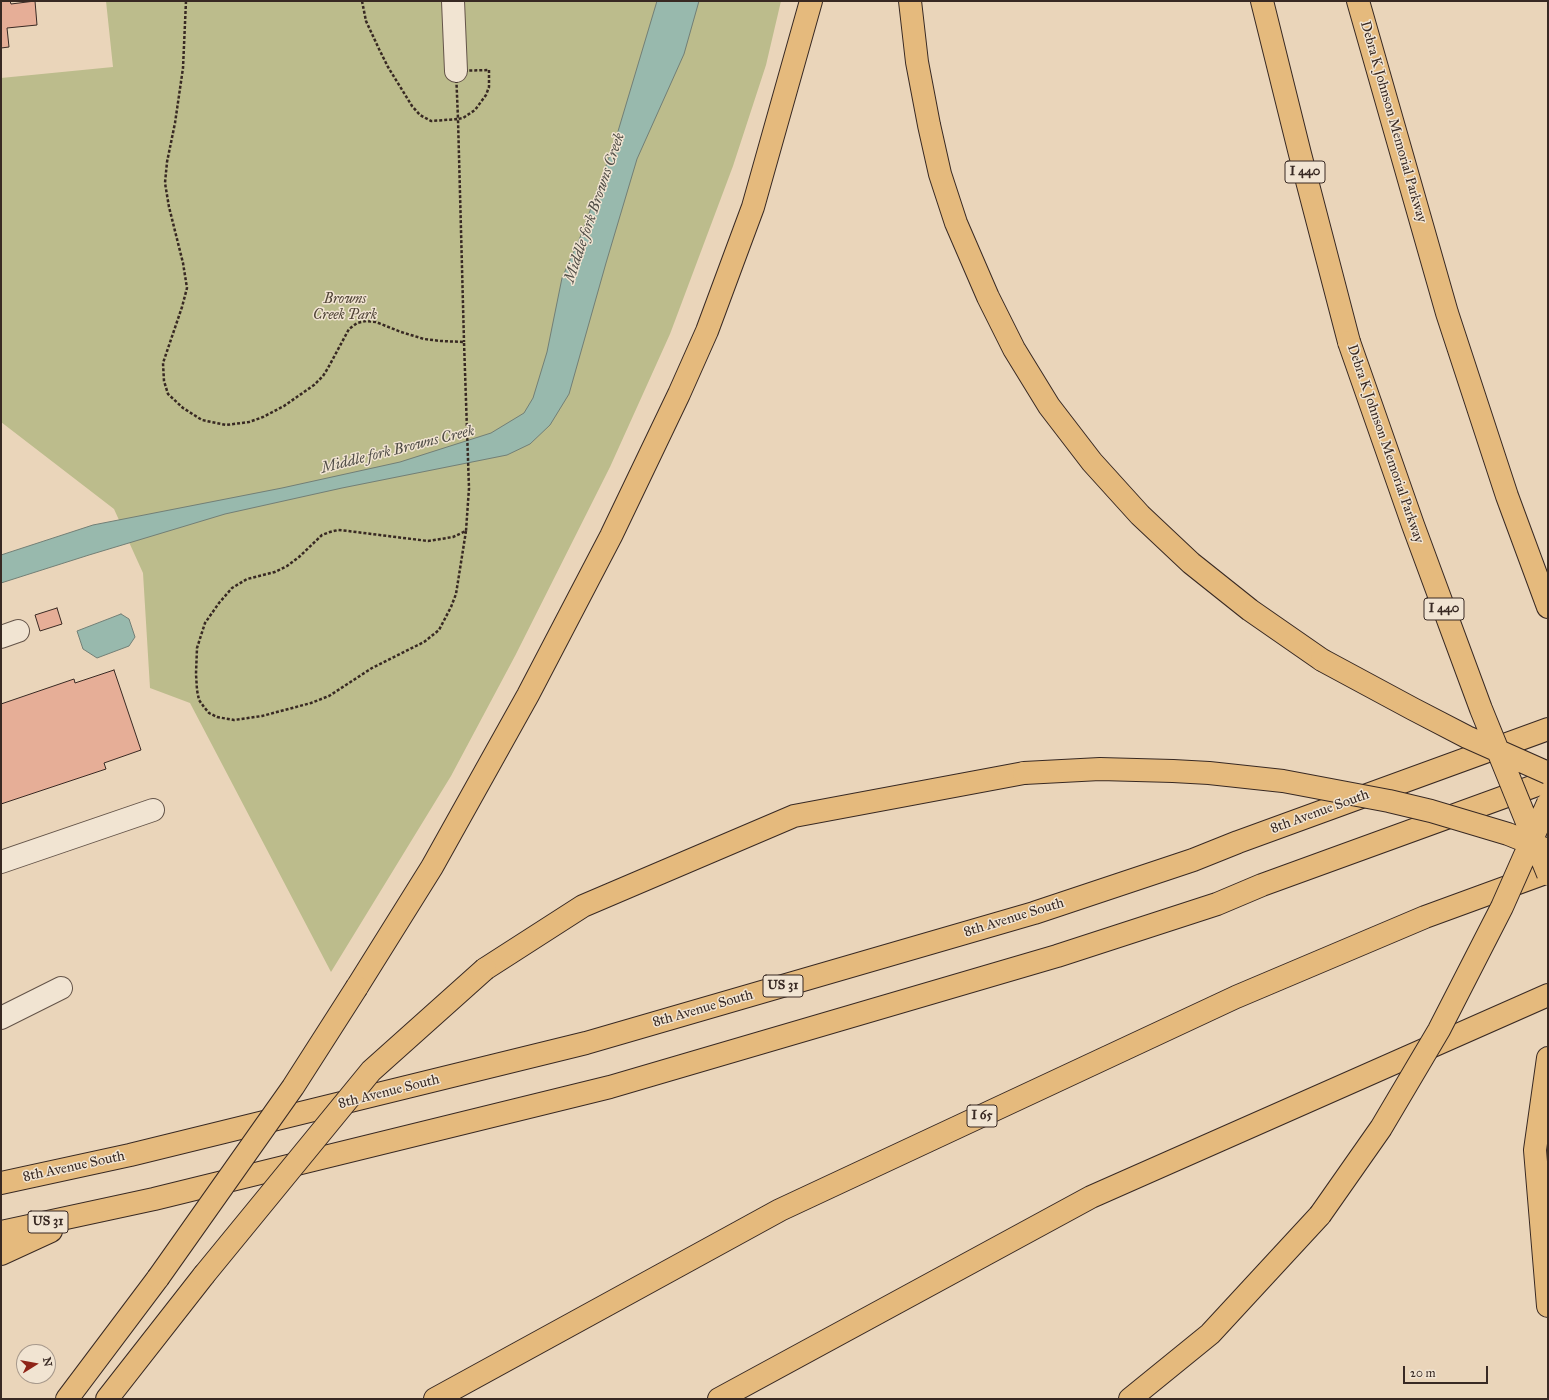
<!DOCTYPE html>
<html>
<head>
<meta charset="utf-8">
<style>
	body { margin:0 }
	#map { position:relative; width:1549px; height:1400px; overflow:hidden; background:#ead5ba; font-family:"IM FELL Great Primer",serif }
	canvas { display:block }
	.frame { position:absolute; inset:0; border:2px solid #382923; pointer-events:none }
	.north { position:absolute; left:16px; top:1344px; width:40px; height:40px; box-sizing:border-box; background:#f1e4d2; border:1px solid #a7998c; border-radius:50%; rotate:79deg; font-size:11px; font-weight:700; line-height:16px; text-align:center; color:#382923 }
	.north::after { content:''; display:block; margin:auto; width:14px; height:18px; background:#8f2418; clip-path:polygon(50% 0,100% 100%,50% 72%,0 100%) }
	.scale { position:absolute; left:1403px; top:1366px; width:85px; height:18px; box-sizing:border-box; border:2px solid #382923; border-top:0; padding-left:5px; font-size:12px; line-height:14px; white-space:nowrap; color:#382923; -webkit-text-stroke:3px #f1e4d2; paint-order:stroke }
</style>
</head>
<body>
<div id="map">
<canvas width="1549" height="1400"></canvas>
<div class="frame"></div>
<div class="north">N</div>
<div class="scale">20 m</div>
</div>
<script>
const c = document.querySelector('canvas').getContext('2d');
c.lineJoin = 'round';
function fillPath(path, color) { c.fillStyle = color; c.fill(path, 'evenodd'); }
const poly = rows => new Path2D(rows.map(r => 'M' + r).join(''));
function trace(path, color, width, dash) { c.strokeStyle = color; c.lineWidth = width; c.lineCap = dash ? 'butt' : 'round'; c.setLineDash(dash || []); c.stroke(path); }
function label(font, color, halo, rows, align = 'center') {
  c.font = font + ' "IM FELL Great Primer",serif'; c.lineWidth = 3; c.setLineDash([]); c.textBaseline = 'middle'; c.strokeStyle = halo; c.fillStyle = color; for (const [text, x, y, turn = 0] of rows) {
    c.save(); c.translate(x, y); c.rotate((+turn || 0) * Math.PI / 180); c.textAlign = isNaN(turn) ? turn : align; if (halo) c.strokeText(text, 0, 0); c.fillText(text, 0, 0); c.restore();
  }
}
const green = poly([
	[106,1,781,1,766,65,733,166,670,334,610,467,515,656,451,776,331,972,190,703,150,688,143,573,114,509,1,422,1,78,113,67]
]);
const water = poly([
	[657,1,699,1,684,54,637,159,606,263,569,394,550,425,530,444,507,455,342,488,225,514,89,555,1,583,1,555,93,525,282,488,400,462,491,433,524,413,533,398,547,352,562,278,582,233,616,138,657,1],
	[121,614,129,619,135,637,129,646,97,658,83,649,77,631,121,614]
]);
const building = poly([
	[1,1,10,1,11,4,35,1,37,25,7,28,9,47,1,48,1,1],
	[57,608,62,624,40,631,35,615,57,608],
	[114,670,141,750,104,763,106,769,1,804,1,704,74,679,75,683,114,670]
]);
const path = poly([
	[186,1,183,68,175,123,167,162,165,183,169,207,183,263,187,288,182,307,163,363,164,381,168,394,183,408,202,420,226,425,249,422,263,417,284,406,314,385,323,376,328,368,349,329,357,323,366,321,376,322,401,332,424,339,441,341,464,342,469,488,466,531,453,537,428,541,348,531,338,530,330,532,322,535,299,557,287,566,275,572,247,579,232,588,219,603,205,623,197,648,196,674,197,690,199,700,204,707,209,713,217,717,234,720,262,716,311,703,329,696,372,668,424,642,439,630,451,607,456,594,466,531],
	[362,1,366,21,379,49,388,67,412,106,420,115,431,121,458,119,464,342],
	[489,70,489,87,486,95,475,110,463,118,458,119,456,71,489,70]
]);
const street = poly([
	[453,1,456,71],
	[1,637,18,631],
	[1,862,153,810],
	[1,1018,61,988]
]);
const primary = poly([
	[1,1183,130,1155,586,1043,1034,913,1193,860,1238,842,1548,729],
	[1,1232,154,1199,610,1087,1057,956,1217,904,1262,885,1548,781],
	[1,1254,51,1231]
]);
const highway = poly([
	[910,1,917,62,929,125,940,174,956,223,988,297,1014,349,1049,406,1092,462,1140,515,1191,563,1250,610,1322,660],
	[1262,1,1300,154,1349,342],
	[1358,1,1447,313,1507,496,1548,607],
	[485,969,583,906,794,816,1024,773],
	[357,987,432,867,528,695,611,536,679,394,707,331,753,207,811,1],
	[1548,1058,1535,1150,1548,1306],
	[67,1399,158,1278],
	[107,1399,204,1275],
	[435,1399,780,1210,1236,997,1425,917,1548,872],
	[719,1399,1091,1197,1548,995],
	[1130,1399,1210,1334,1320,1215]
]);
const highwayBridge = poly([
	[1349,342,1413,525,1481,709,1548,874],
	[1322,660,1413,709,1467,737,1548,773],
	[1024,773,1100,769,1173,771,1209,773,1283,781,1389,801,1431,811,1508,834,1545,849],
	[1320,1215,1381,1128,1439,1030,1502,907,1548,803],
	[204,1275,371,1071,485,969],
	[158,1278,293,1087,357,987]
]);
const shields = [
	[1305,172,40],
	[1444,609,40],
	[783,986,40],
	[982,1116,30],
	[48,1222,40]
];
const shieldNames = [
	["I 440",1305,172],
	["I 440",1444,609],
	["US 31",783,986],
	["I 65",982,1116],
	["US 31",48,1222]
];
const streetNames = [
	["Debra K Johnson Memorial Parkway",1393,122,74],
	["Debra K Johnson Memorial Parkway",1385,444,71],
	["8th Avenue South",1320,812,-20],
	["8th Avenue South",1014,918,-17],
	["8th Avenue South",703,1009,-16],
	["8th Avenue South",389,1092,-14],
	["8th Avenue South",74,1167,-12]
];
const parkNames = [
	["Browns",345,300],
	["Creek Park",345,316]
];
const waterNames = [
	["Middle fork Browns Creek",595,208,-71],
	["Middle fork Browns Creek",398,450,-14]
];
fillPath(green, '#bcbc8c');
fillPath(water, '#98b9ad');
trace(water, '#727f76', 1);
fillPath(building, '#e6ae97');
trace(building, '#382923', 1);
trace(street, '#645449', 24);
trace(primary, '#382923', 24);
trace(highway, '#382923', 24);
trace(path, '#382923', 2.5, [3, 2]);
trace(street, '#f1e4d2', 22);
trace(primary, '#e5ba7d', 22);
trace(highway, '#e5ba7d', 22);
trace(highwayBridge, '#382923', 24, []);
trace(highwayBridge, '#e5ba7d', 22);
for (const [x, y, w] of shields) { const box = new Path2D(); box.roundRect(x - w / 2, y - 11, w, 22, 3); c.fillStyle = '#f1e4d2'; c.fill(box); trace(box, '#382923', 1); }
label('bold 13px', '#382923', null, shieldNames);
label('14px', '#382923', '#f1e4d2', streetNames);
label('italic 14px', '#524638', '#f1e4d2', parkNames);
label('italic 15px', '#504d46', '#f1e4d2', waterNames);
</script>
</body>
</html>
